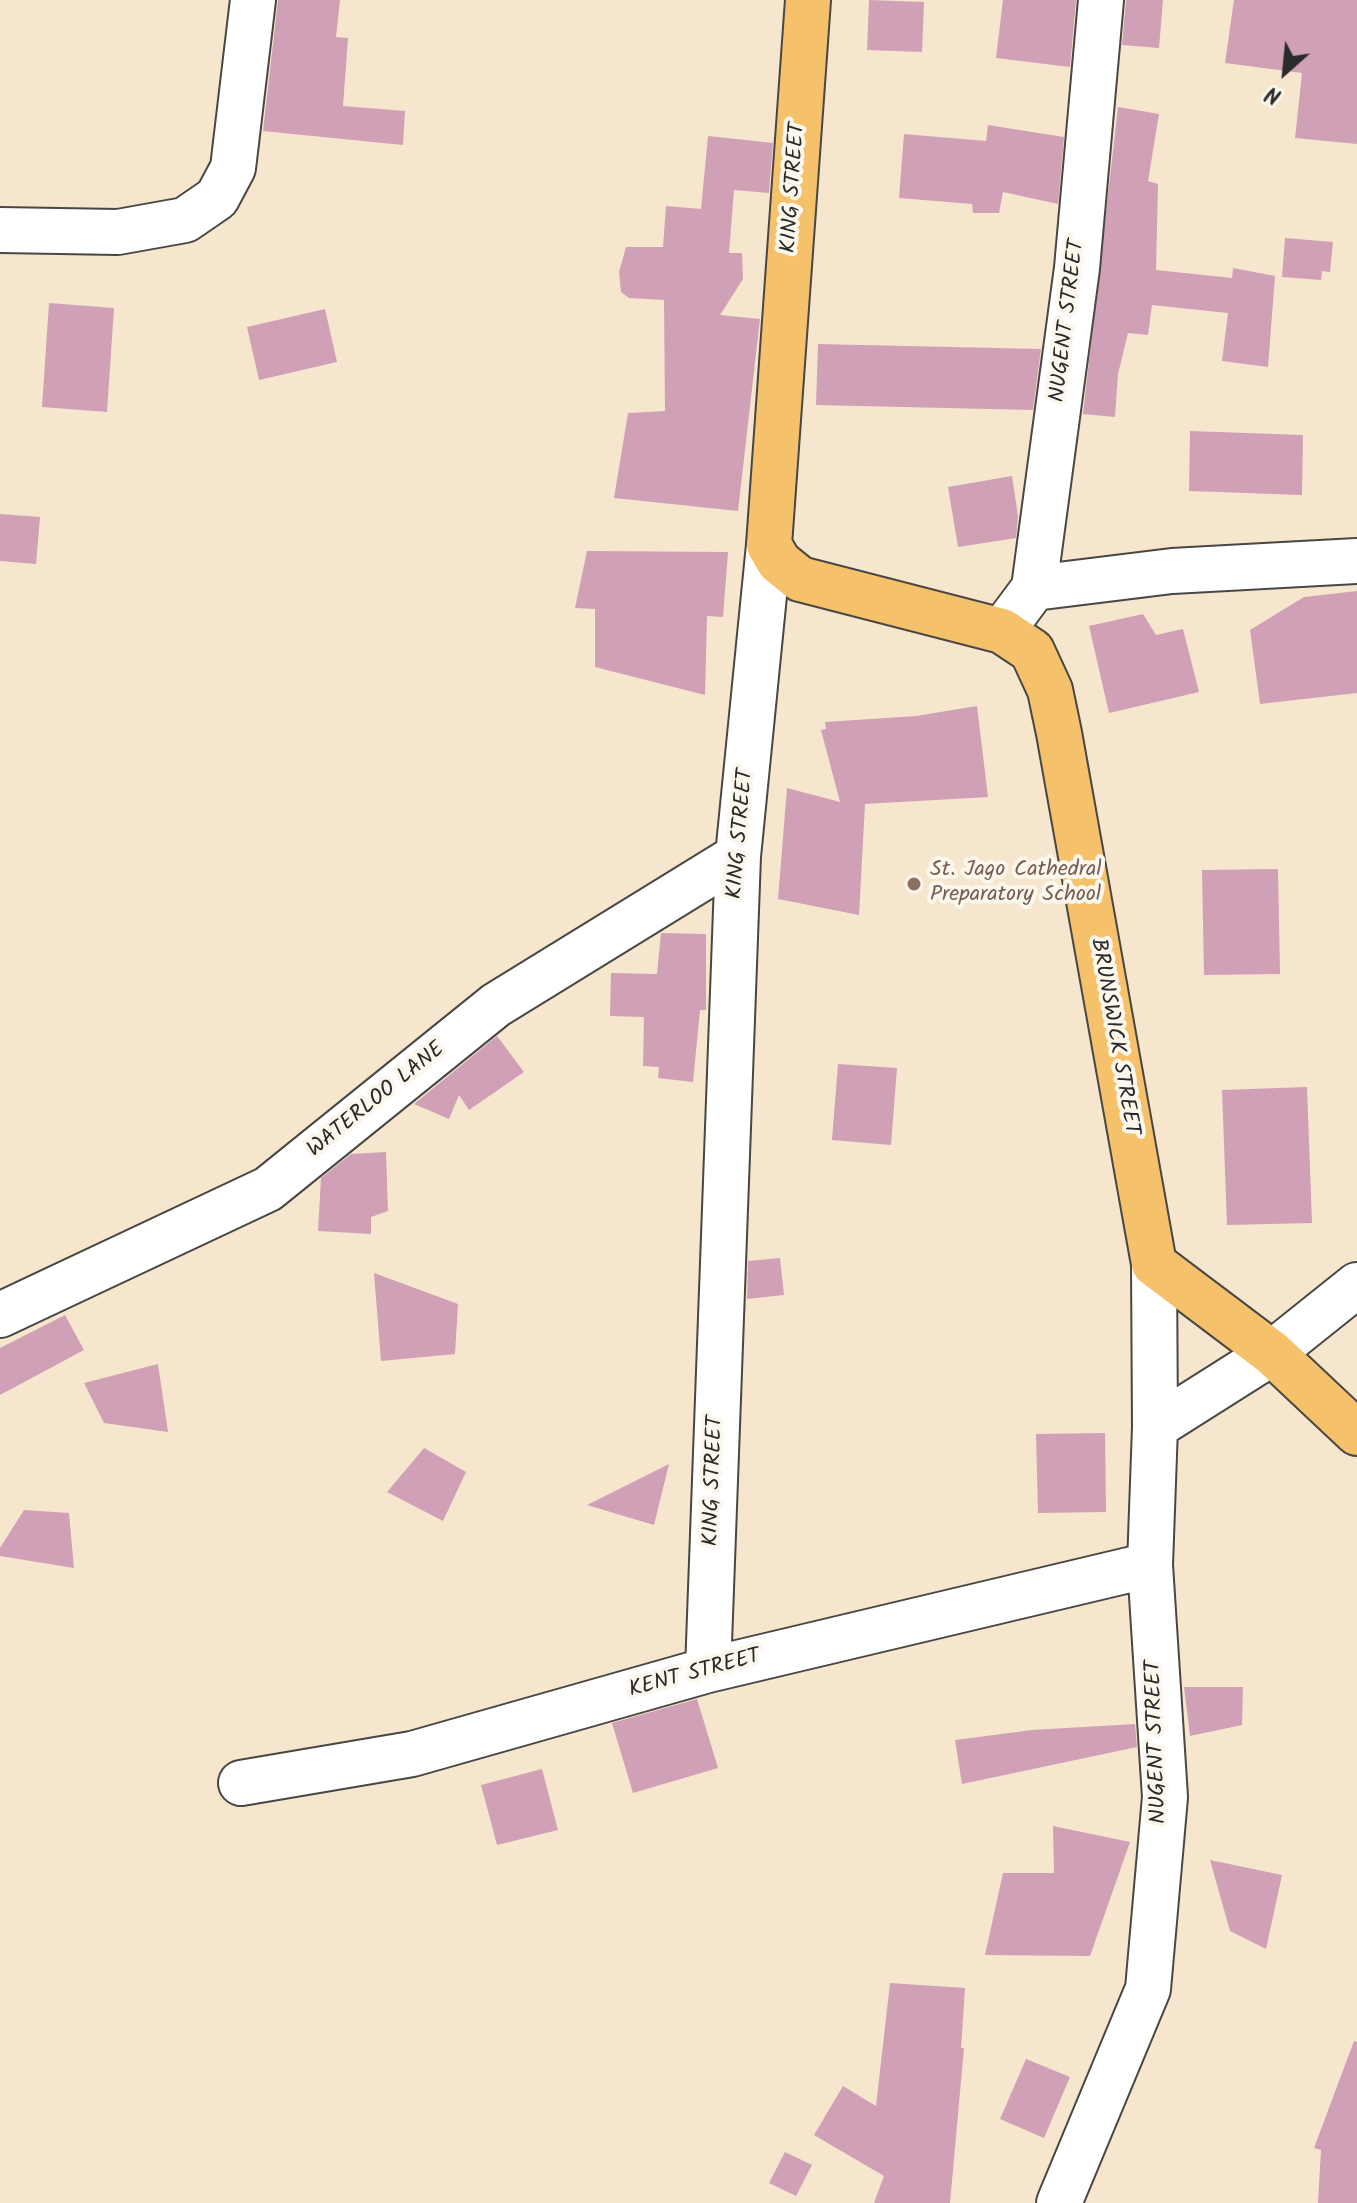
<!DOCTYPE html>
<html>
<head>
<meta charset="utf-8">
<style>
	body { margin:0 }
	#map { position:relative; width:1357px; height:2203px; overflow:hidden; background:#f6e6ce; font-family:Kalam,sans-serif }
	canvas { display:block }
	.north { position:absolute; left:1245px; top:32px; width:80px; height:80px; -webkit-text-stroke:6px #fbf7ec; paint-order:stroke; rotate:207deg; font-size:22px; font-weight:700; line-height:32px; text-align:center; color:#2b2b2b }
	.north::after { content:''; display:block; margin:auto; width:28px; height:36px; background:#2b2b2b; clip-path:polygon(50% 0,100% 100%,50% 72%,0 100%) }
</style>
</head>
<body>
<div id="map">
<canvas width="1357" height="2203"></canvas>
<div class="north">N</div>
</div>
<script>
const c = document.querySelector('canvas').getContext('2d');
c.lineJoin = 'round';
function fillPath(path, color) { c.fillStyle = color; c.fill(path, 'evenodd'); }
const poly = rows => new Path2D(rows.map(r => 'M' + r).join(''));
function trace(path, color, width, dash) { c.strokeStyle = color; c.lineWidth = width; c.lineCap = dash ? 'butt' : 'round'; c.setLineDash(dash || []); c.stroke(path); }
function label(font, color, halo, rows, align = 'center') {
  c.font = font + ' Kalam,sans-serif'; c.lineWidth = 8; c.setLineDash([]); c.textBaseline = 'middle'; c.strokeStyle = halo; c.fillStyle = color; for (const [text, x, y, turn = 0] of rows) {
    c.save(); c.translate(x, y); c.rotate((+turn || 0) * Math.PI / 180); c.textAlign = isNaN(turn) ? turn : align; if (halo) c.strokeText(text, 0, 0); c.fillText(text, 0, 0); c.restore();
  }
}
const building = poly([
	[278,0,340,0,336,37,348,38,343,106,405,111,403,145,263,131],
	[869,0,924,2,922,52,867,50],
	[1003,0,1076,0,1070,67,996,58],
	[1126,0,1163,0,1159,48,1122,45],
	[1234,0,1357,0,1357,144,1295,138,1302,73,1225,63],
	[1118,107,1159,114,1148,181,1158,184,1156,270,1232,278,1233,268,1275,276,1268,367,1222,361,1228,313,1152,305,1148,335,1128,333,1118,374,1115,417,1083,414],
	[988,125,1064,137,1058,204,1003,192,999,213,973,213,972,204,899,198,904,134,986,141],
	[708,136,773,143,769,193,734,190,729,253,742,253,743,279,720,315,760,319,738,511,614,498,628,413,665,411,664,300,629,298,621,292,619,272,626,247,663,247,666,206,701,209],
	[1285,238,1333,242,1330,272,1322,271,1321,280,1282,277],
	[49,303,114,308,107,412,42,407],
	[325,309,337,362,259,380,247,327],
	[818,344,1041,349,1033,410,816,405],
	[1190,431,1303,435,1302,495,1189,491],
	[1012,476,1018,516,1016,538,958,547,948,487],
	[0,514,40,517,36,564,0,561],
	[587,551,728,552,723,617,707,616,705,695,595,667,595,609,575,608],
	[1357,591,1357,693,1260,704,1250,630,1304,597],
	[1143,614,1156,635,1183,629,1199,692,1109,713,1089,626],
	[977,706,988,797,865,804,859,915,778,899,787,788,840,802,821,730,826,729,825,722,916,716],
	[1278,869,1280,974,1204,975,1202,870],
	[661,933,706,934,706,1010,700,1010,693,1082,658,1078,659,1067,643,1066,644,1017,610,1016,611,973,657,974],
	[497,1036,524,1072,469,1110,459,1095,449,1119,414,1104],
	[838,1064,897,1068,891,1145,832,1140],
	[1307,1087,1312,1223,1227,1225,1222,1090],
	[386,1152,388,1211,371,1217,371,1234,318,1231,321,1178,351,1154],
	[780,1258,784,1295,747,1299,748,1261],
	[374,1273,458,1304,455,1354,381,1361],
	[65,1315,84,1350,0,1395,0,1348],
	[158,1364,168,1432,104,1423,84,1383],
	[1105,1433,1106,1512,1038,1513,1036,1434],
	[424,1448,466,1472,443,1521,387,1492],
	[669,1464,654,1525,587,1505],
	[24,1510,69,1513,74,1568,0,1556,0,1548],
	[1184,1687,1243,1687,1242,1725,1190,1736],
	[697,1699,718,1768,633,1793,612,1723],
	[1135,1724,1137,1747,962,1784,955,1740,1032,1730],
	[542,1769,558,1830,497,1845,481,1785],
	[1053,1826,1130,1842,1090,1956,985,1955,1003,1873,1054,1873],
	[1210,1860,1282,1875,1266,1949,1230,1931],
	[890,1983,965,1988,961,2048,964,2048,950,2203,874,2203,884,2176,814,2135,843,2086,876,2106],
	[1354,2041,1357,2042,1357,2203,1318,2203,1321,2150,1314,2148],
	[1026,2059,1070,2077,1044,2138,1000,2119],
	[785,2152,812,2165,796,2196,769,2183]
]);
const minor = poly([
	[0,230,118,232,185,220,217,198,233,168,253,0],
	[1034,588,1172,571,1357,561],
	[1002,631,1034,588,1077,268,1101,0],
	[0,1315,268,1189,496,1005,738,856],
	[1155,1427,1272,1353,1357,1285],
	[708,1670,738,856,769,545],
	[241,1783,412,1754,708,1670,1150,1565],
	[1059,2203,1148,1989,1165,1797,1150,1565,1155,1427,1154,1264]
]);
const major = poly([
	[808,0,769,545,779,562,800,579,1002,631,1032,651,1050,690,1059,733,1154,1264,1272,1353,1357,1433]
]);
const markers = [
	[914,884,8,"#8d6e63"]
];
const streetNames = [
	["KING STREET",795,188,-86],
	["NUGENT STREET",1069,321,-83],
	["KING STREET",742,834,-85],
	["BRUNSWICK STREET",1113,1037,80],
	["WATERLOO LANE",377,1101,-39],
	["KING STREET",715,1481,-88],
	["KENT STREET",695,1675,-15],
	["NUGENT STREET",1158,1742,-92]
];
const educationNames = [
	["St. Jago Cathedral",930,871],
	["Preparatory School",930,896]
];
fillPath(building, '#d0a0b7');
trace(minor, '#494743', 48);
trace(major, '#494743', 48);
trace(minor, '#fff', 44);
trace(major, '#f5c16b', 44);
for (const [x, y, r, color] of markers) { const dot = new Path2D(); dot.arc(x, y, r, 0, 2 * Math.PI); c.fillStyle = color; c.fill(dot); trace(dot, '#fbf7ec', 3); }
label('22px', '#2b2b2b', '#fbf7ec', streetNames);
label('22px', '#785e54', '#fbf7ec', educationNames, 'left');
</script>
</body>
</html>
